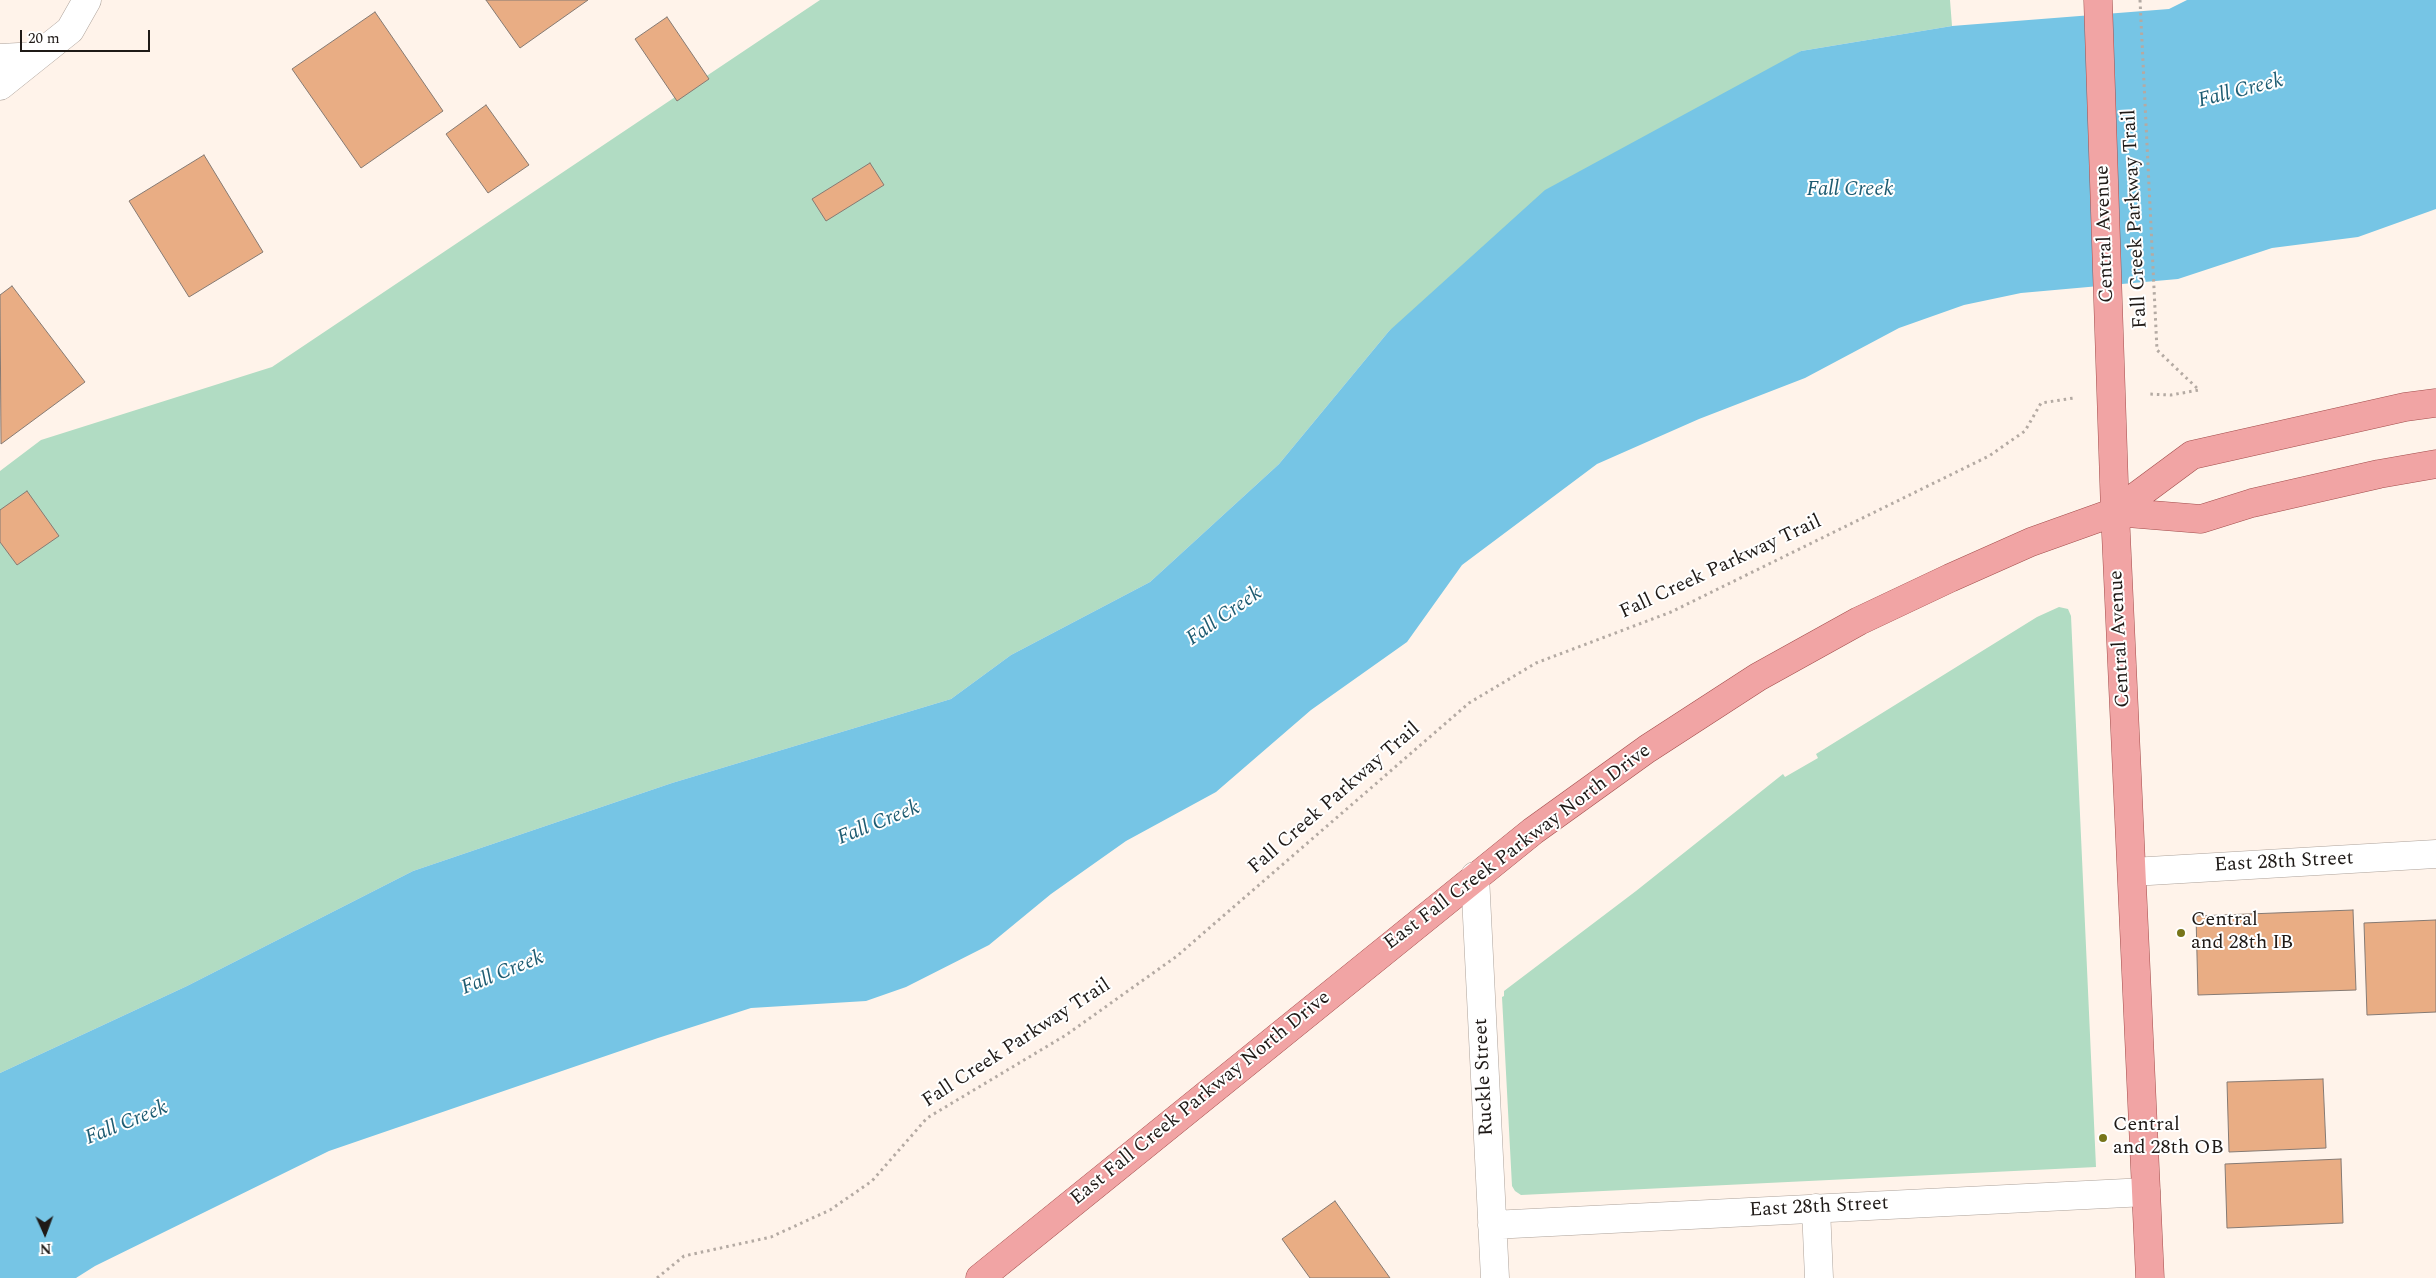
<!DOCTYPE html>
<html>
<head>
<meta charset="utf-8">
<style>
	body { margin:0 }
	#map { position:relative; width:2436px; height:1278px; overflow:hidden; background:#fff3ea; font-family:Spectral,serif }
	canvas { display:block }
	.north { position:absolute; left:20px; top:1208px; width:50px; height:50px; -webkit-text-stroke:4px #fff; paint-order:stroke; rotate:178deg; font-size:14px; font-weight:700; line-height:20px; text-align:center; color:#1f1a17 }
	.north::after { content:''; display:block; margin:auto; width:18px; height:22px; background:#1f1a17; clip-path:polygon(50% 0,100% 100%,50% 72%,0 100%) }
	.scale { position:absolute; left:20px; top:30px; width:130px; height:22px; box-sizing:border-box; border:2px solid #1f1a17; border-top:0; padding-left:6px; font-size:15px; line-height:18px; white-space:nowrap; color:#1f1a17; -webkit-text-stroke:4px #fff; paint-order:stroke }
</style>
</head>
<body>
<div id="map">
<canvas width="2436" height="1278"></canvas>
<div class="north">N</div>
<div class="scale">20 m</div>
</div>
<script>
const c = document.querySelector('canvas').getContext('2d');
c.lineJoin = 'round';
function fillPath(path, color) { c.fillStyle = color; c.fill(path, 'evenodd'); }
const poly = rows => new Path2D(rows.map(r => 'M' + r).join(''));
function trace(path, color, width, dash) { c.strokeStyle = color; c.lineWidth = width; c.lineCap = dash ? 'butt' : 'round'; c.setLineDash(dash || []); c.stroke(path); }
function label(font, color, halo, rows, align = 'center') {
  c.font = font + ' Spectral,serif'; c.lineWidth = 4; c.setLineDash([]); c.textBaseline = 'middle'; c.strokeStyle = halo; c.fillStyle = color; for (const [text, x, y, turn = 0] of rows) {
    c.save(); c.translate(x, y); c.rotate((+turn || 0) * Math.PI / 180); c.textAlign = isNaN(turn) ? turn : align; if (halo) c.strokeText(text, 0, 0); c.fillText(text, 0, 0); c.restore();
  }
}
const green = poly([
	[820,0,1950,0,1952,26,1801,51,1389,331,1279,464,1150,582,1011,655,951,699,672,783,413,871,187,986,0,1073,0,471,41,440,272,367],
	[2059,607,2068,609,2071,616,2096,1167,1521,1195,1515,1191,1512,1186,1502,997,1504,996,1504,991,1636,891,1783,774,1785,777,1818,758,1816,754,2037,617]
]);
const water = poly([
	[2187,0,2436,0,2436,209,2358,237,2272,248,2178,279,2021,293,1964,305,1899,328,1805,378,1699,419,1597,464,1462,565,1407,642,1311,710,1216,792,1126,841,1051,894,989,945,906,987,866,1001,751,1008,658,1038,329,1151,95,1266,76,1278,0,1278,0,1073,187,986,413,871,672,783,951,699,1011,655,1150,582,1279,464,1389,331,1545,190,1801,51,1952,26,2169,9]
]);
const building = poly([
	[486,0,588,0,520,48,486,0],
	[375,12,443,111,361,168,292,69,375,12],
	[667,17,709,79,677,101,635,39,667,17],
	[486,105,529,165,488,193,446,134,486,105],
	[204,155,263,252,189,297,129,201,204,155],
	[870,163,884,185,826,221,812,199,870,163],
	[12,286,85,382,1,444,0,295,12,286],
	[27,491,59,536,17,565,0,542,0,510,27,491],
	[2353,910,2356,990,2198,995,2196,916,2353,910],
	[2436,920,2436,1012,2367,1015,2364,923,2436,920],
	[2323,1079,2326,1148,2229,1152,2227,1082,2323,1079],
	[2341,1159,2343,1223,2227,1228,2225,1164,2341,1159],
	[1335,1201,1390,1278,1310,1278,1282,1239,1335,1201]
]);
const path = poly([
	[2140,0,2157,350,2199,390,2171,395,2148,394],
	[657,1278,684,1256,771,1237,830,1210,872,1181,927,1118,1066,1035,1177,956,1469,703,1536,663,1671,612,1989,456,2025,431,2041,403,2074,398]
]);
const minor = poly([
	[0,58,37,56],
	[0,86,70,30,87,0],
	[2132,872,2436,854],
	[1475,876,1495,1278],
	[1816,1208,1819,1278],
	[1492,1225,2146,1192]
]);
const major = poly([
	[2098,0,2115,512,2150,1278],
	[2115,512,2201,519,2252,503,2379,474,2436,464],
	[980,1278,1533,831,1647,749,1758,677,1859,621,1950,578,2031,542,2115,512,2192,455,2405,407,2436,403]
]);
const markers = [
	[2181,933,5,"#77751a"],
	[2103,1138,5,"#77751a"]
];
const streetNames = [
	["Fall Creek Parkway Trail",2136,219,-93],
	["Central Avenue",2106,234,-92],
	["Fall Creek Parkway Trail",1721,568,-25],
	["Central Avenue",2121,639,-93],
	["Fall Creek Parkway Trail",1335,799,-41],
	["East Fall Creek Parkway North Drive",1518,848,-37],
	["East 28th Street",2284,863,-3],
	["Fall Creek Parkway Trail",1017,1044,-33],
	["Ruckle Street",1485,1077,-93],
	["East Fall Creek Parkway North Drive",1201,1099,-39],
	["East 28th Street",1819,1208,-3]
];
const poiNames = [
	["Central",2191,921],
	["and 28th IB",2191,944],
	["Central",2113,1126],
	["and 28th OB",2113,1149]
];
const waterNames = [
	["Fall Creek",2241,92,-14],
	["Fall Creek",1850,191],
	["Fall Creek",1225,617,-35],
	["Fall Creek",879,824,-22],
	["Fall Creek",503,974,-22],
	["Fall Creek",127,1124,-22]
];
fillPath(green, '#b1dcc3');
fillPath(water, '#76c5e5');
fillPath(building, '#e9ad84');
trace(building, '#867a73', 1);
trace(minor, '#ada29a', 29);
trace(major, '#a24d4c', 29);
trace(path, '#b4aaa3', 3, [2.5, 4]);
trace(minor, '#fff', 28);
trace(major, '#f1a4a4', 28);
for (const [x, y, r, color] of markers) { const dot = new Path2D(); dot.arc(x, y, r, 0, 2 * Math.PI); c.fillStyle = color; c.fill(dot); trace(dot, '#fff', 2); }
label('20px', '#1f1a17', '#fff', streetNames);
label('20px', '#1f1a17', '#fff', poiNames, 'left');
label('italic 21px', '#1e5c72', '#fff', waterNames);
</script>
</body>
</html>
